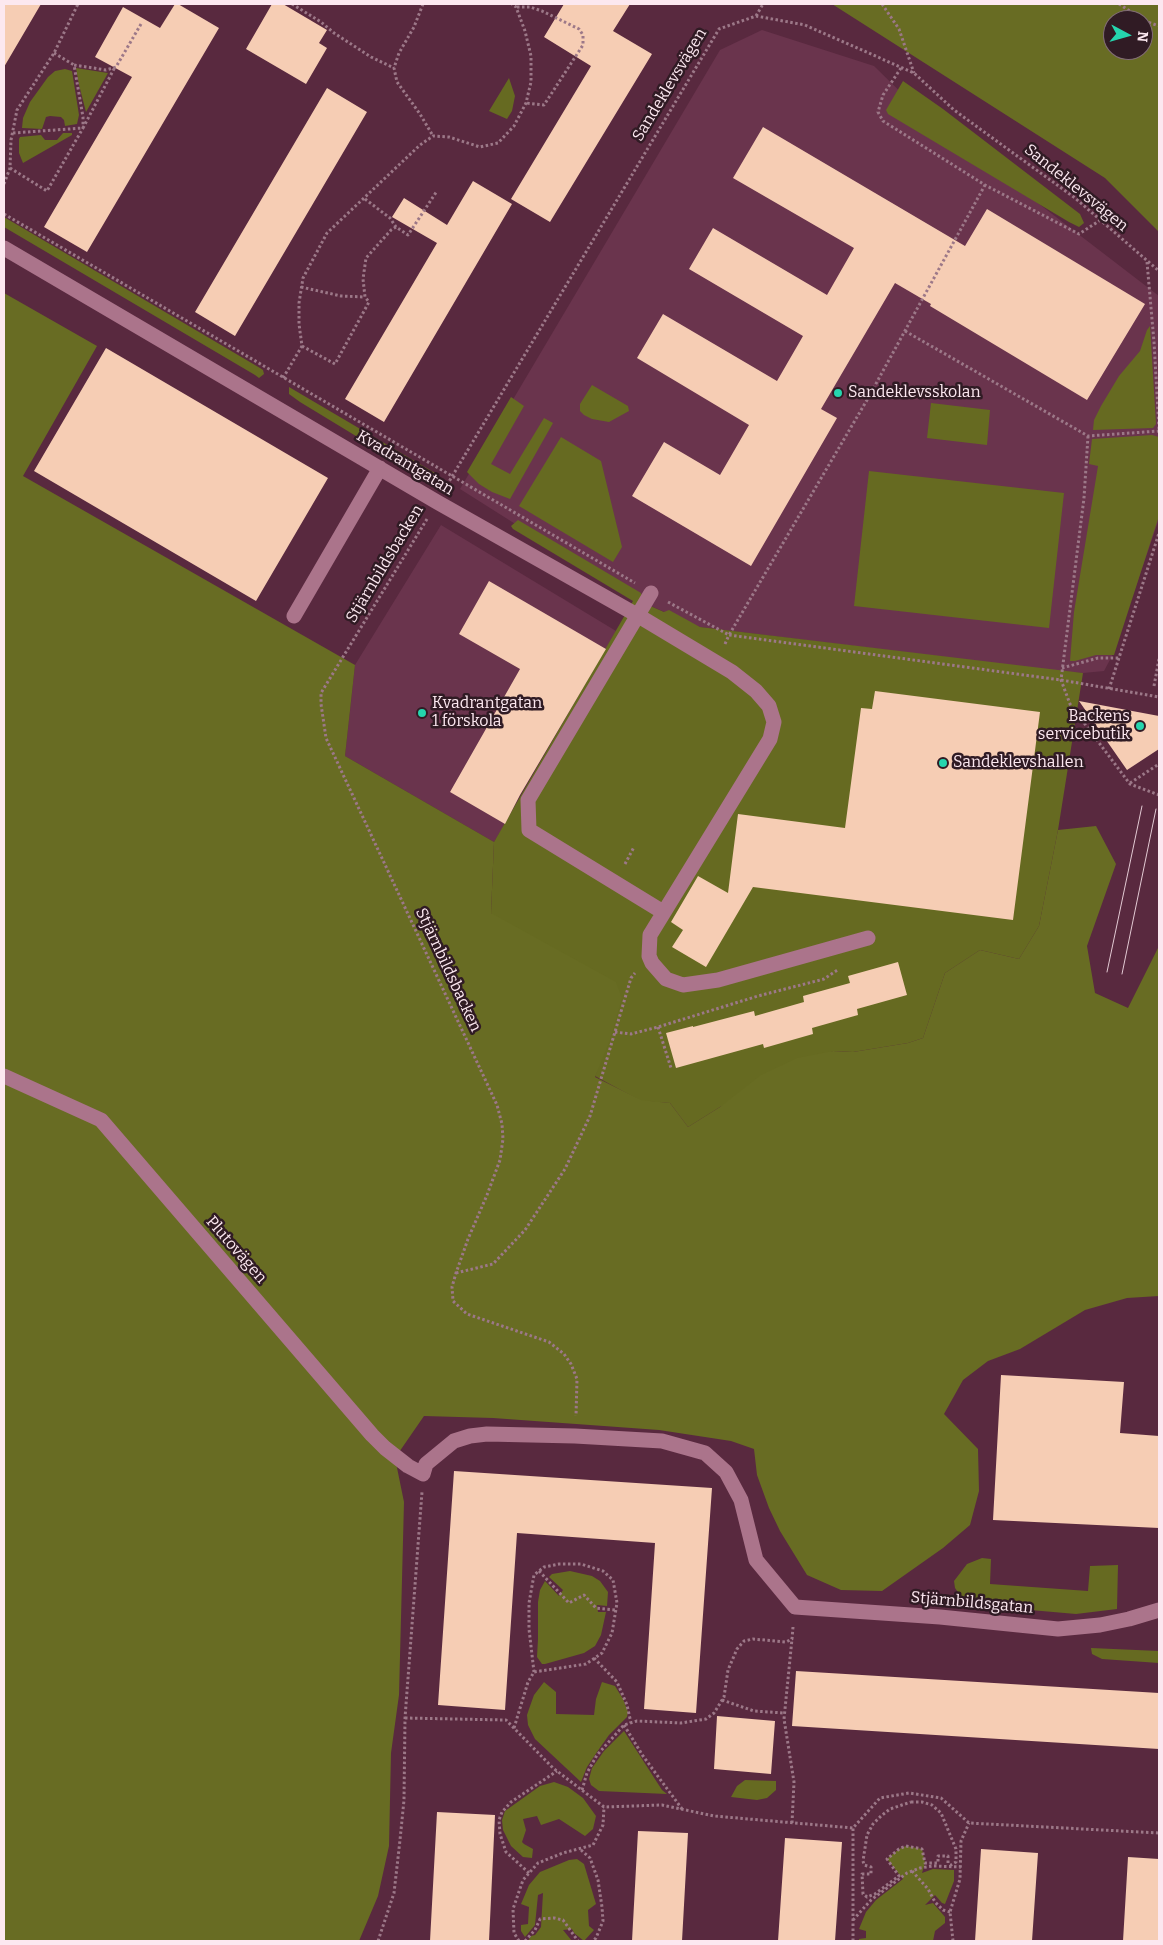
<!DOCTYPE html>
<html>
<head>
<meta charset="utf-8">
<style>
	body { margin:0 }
	#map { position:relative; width:1163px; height:1945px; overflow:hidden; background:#59293f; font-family:Bitter,serif }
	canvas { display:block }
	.frame { position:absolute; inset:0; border:5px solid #fce8f0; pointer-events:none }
	.north { position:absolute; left:1103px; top:10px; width:50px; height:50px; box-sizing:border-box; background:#301b24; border:1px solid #826d76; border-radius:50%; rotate:96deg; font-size:14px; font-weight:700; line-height:20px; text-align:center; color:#fce8f0 }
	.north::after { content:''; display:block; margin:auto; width:18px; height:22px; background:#25d5ae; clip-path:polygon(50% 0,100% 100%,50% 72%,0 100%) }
</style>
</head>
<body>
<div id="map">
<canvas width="1163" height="1945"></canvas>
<div class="frame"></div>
<div class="north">N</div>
</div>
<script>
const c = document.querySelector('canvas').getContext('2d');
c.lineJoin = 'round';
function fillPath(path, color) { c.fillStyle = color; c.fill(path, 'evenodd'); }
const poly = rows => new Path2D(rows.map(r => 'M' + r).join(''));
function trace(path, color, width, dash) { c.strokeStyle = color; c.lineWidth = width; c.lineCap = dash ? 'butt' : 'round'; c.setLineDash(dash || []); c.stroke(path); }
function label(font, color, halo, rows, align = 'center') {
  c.font = font + ' Bitter,serif'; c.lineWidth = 5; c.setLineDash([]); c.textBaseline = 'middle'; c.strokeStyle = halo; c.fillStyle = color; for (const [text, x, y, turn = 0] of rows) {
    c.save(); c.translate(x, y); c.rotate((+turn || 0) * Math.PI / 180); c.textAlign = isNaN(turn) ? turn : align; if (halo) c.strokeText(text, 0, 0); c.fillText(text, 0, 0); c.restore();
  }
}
const built = poly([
	[762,30,874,66,927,118,1159,296,1159,519,1112,656,1104,671,1083,673,1057,671,700,627,634,599,460,489,720,50],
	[441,525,616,631,606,649,489,582,459,634,520,669,450,792,505,824,494,842,345,756,355,665]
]);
const green = poly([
	[76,68,108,73,86,112,79,85],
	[65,69,72,71,79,115,77,124,65,126,64,120,61,117,50,116,46,117,42,129,22,128,23,118,30,102,48,77,55,71],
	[509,78,515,96,512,111,507,119,489,111],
	[903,81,943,109,1080,214,1084,223,1079,227,1069,222,888,114,886,110],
	[63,133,72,133,72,135,23,163,19,153,19,139,20,137,41,135,45,140,57,140],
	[4,217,260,368,263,370,264,374,259,378,255,375,4,227],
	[1150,326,1156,424,1153,428,1093,430,1094,420,1101,406,1119,376,1140,351,1147,330],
	[592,385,628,406,629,411,609,422,592,419,584,415,580,411,580,404],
	[289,387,435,473,436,476,431,479,425,478,300,402,289,394],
	[511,397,524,406,491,464,510,474,544,418,553,423,510,499,492,492,479,484,467,472],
	[931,403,990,410,987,445,927,438],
	[1152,435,1159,437,1159,516,1114,655,1096,655,1075,661,1070,661,1074,612,1098,466,1089,464,1092,439],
	[561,437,601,461,622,547,613,562,519,506],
	[869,471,1064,493,1049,628,854,606],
	[518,520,641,593,642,596,639,601,664,612,669,610,700,627,1083,673,1058,830,1039,926,1019,959,980,950,945,973,923,1038,908,1043,853,1052,833,1051,720,1107,688,1127,670,1103,641,1101,595,1076,597,1071,491,913,494,842,633,601,513,529,511,526],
	[982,1558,991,1559,990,1584,1088,1591,1090,1566,1118,1565,1117,1609,1076,1614,973,1605,960,1595,955,1588,954,1581,967,1564],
	[570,1571,592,1576,600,1581,608,1592,607,1606,597,1605,598,1612,606,1612,601,1635,595,1646,584,1653,545,1664,542,1664,537,1657,538,1639,538,1602,540,1590,545,1581,559,1596,563,1590,549,1577,552,1574],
	[1091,1648,1159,1651,1159,1663,1102,1659,1092,1654],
	[544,1682,556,1692,556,1714,594,1715,596,1699,602,1682,615,1686,623,1699,628,1712,627,1717,609,1735,597,1752,587,1767,581,1782,535,1739,528,1725,527,1715,529,1709,534,1695],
	[624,1731,662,1790,667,1794,599,1791,591,1785,589,1779,592,1768,604,1751],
	[745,1780,776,1781,776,1790,767,1798,757,1800,731,1797,737,1786],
	[554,1782,568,1787,583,1798,596,1816,593,1829,585,1836,559,1819,541,1825,537,1816,523,1819,526,1830,522,1842,524,1844,533,1849,532,1858,523,1857,511,1846,503,1830,502,1820,505,1811,540,1786],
	[906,1846,922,1849,925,1863,922,1873,933,1869,954,1870,954,1881,945,1904,942,1903,935,1895,925,1905,933,1903,945,1917,945,1923,935,1931,933,1941,859,1941,859,1939,866,1938,866,1931,859,1929,866,1912,876,1900,903,1879,887,1859,899,1849],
	[577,1859,584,1864,596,1904,588,1910,589,1926,594,1930,584,1941,574,1933,572,1929,563,1930,572,1941,528,1941,531,1936,535,1935,541,1927,543,1893,538,1895,535,1925,525,1937,521,1931,521,1925,528,1924,529,1907,521,1904,529,1885,540,1872,569,1860]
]);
const forest = poly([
	[832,4,1159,4,1159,232,1105,178],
	[1113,20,1143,20,1143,50,1113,50],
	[4,293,97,346,23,476,355,665,345,756,494,842,491,913,616,982,622,998,610,1040,595,1077,641,1100,670,1103,688,1127,720,1107,761,1075,797,1058,833,1051,853,1052,908,1043,923,1038,945,973,980,950,1019,959,1039,926,1058,830,1096,826,1116,864,1087,946,1095,993,1128,1008,1159,946,1159,1296,1127,1298,1085,1310,1020,1349,988,1361,963,1380,944,1414,978,1449,979,1491,970,1525,943,1548,882,1591,841,1590,807,1575,780,1531,769,1508,757,1475,754,1449,731,1441,659,1430,493,1418,424,1416,395,1458,404,1502,399,1695,391,1753,389,1846,378,1896,359,1941,4,1941]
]);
const building = poly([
	[4,4,41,4,4,67],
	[175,4,178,4,219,28,87,252,44,227,132,77,95,57,123,7,160,28],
	[272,4,283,4,327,30,319,43,327,48,306,84,246,49],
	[564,4,630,4,613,31,652,54,550,222,511,199,591,66,544,37],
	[327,88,367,112,235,336,195,312],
	[763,127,965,246,987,209,1145,304,1087,400,930,306,931,304,895,283,821,409,837,418,751,566,632,496,664,442,720,475,749,425,637,358,663,314,777,381,803,336,689,269,713,228,827,295,854,248,733,178],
	[473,181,512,204,384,422,345,399,437,243,392,217,404,198,447,225],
	[106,348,328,478,256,601,34,471],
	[489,581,606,649,520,795,505,824,450,792,520,669,459,634],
	[875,691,1040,712,1013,920,753,887,706,967,672,947,683,930,671,922,698,876,728,893,738,814,845,828,861,708,872,709],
	[1079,701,1159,716,1159,749,1127,770],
	[898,962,907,995,857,1009,858,1015,812,1028,813,1034,764,1048,763,1044,676,1068,666,1033,693,1026,693,1027,754,1011,755,1016,804,1002,803,996,850,983,848,976],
	[1001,1375,1124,1382,1120,1433,1159,1436,1159,1528,993,1520],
	[454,1471,712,1488,696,1713,644,1709,655,1543,517,1533,505,1710,438,1705],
	[796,1671,1159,1693,1159,1749,792,1726],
	[717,1716,775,1721,771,1774,714,1769],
	[437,1812,495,1815,489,1941,430,1941],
	[638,1831,688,1833,682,1941,632,1941],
	[785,1838,842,1842,835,1941,778,1941],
	[981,1849,1038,1853,1032,1941,975,1941],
	[1128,1857,1159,1859,1159,1941,1123,1941]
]);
const path = poly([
	[292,4,321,22,334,33,371,57,394,68],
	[423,4,414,27,399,53,394,68,397,82,420,114,433,136],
	[882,4,899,29,914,73],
	[1119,4,1145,21,1159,26],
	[517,7,530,7,542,11,579,29,583,35,583,45,544,105,526,103],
	[756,16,763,4],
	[54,53,74,65],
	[901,68,883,95,878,112,883,121,985,185,1079,234,1099,221],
	[13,133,83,128,115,67],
	[10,168,47,191,83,128,83,117,74,65,106,70,116,67,141,24],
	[4,184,10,168,11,140,17,110,54,53,78,4],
	[365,199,390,218,396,227],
	[4,214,635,583],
	[1147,262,1154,342,1159,429],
	[301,287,341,296,365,297],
	[905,331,1088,436,1159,431],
	[302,346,335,364,369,302,365,297,363,279,366,258,391,230,396,227,408,235,437,191],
	[283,378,302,346,299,324,299,303,303,278,327,233,420,145,433,136,449,137,480,147,498,143,514,126,526,103,531,82,531,56,525,31,516,7,512,4],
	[1088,436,1084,498,1061,680,1070,704,1130,784,1159,795],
	[447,485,719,29,756,16,805,25,914,73,954,110,1075,198,1159,271],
	[427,519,321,693,321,704,326,738,497,1105,502,1124,503,1139,500,1160,487,1195,468,1239,456,1273,452,1287,453,1301,467,1314,549,1342,564,1354,571,1364,577,1379,576,1416],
	[668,602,729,635,867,400,985,185],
	[725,644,729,635,1061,680,1159,697],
	[1062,668,1098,658,1119,658],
	[1154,686,1159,659],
	[1109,689,1159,533],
	[1130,783,1159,764],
	[625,864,634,847],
	[658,1027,671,1068],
	[615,1032,631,1034,658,1027,758,996,824,979,839,969],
	[456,1273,493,1264,525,1230,565,1169,590,1116,631,978,635,973],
	[539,1571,569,1603,584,1595,596,1608,616,1610],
	[594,1658,617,1682,627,1705,631,1723],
	[722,1700,754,1711,784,1713],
	[405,1718,506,1720,553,1768,604,1807,662,1805,714,1816,853,1828,880,1798,909,1793,941,1798,969,1823,1159,1833],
	[624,1725,643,1756,682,1809],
	[514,1728,528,1682,534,1672,586,1664,602,1653,612,1633,617,1603,613,1580,603,1571,581,1564,559,1564,544,1567,534,1575,529,1603,529,1629,534,1672],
	[582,1790,587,1773,597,1755,624,1725,637,1721,681,1723,706,1719,714,1713,724,1697,728,1670,737,1649,744,1641,753,1639,786,1642,792,1639,793,1627],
	[911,1802,922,1802,932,1805,941,1813,956,1849,956,1862,951,1865,948,1863,948,1856,938,1856,938,1863,925,1863,922,1849,906,1846,899,1849,887,1859,899,1876,875,1894,867,1897,863,1894,862,1874,871,1874,871,1867,864,1865,863,1861,867,1835,873,1824,881,1816,890,1809,911,1802],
	[792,1823,794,1782,784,1719,792,1639],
	[581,1850,590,1858,598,1880,602,1907,603,1921,596,1938,593,1941],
	[912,1871,928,1889,935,1902,943,1910,950,1912],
	[529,1873,506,1852,500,1834,499,1820,502,1812,511,1802,557,1771],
	[853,1920,871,1900,907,1873,920,1868,933,1866,961,1867],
	[378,1941,394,1893,400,1840,404,1800,405,1718,422,1492],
	[519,1941,514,1933,513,1909,523,1880,538,1863,563,1853,593,1845,603,1825,604,1807],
	[525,1941,535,1930,540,1919,554,1918,563,1920,578,1941],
	[853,1941,853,1828],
	[953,1941,950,1912,960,1879,961,1841,969,1823]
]);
const minor = poly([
	[4,248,437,502,637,615,732,672,756,691,769,706,774,722,770,739,650,935,649,956,652,963,666,979,683,985,718,980,868,938],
	[651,593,528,800,529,830,663,912],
	[294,616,380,468],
	[4,1076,101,1120,372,1435,385,1448,408,1466,423,1474,426,1464,454,1441,470,1436,487,1434,575,1436,662,1441,705,1453,726,1472,741,1500,756,1560,795,1607,940,1617,1058,1629,1100,1625,1129,1619,1159,1610]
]);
const tram = poly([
	[1107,972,1142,806],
	[1122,974,1156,809]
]);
const markers = [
	[838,393,5,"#25d5ae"],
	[422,713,5,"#25d5ae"],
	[1140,726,5,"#25d5ae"],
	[943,763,5,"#25d5ae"]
];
const streetNames = [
	["Sandeklevsvägen",670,85,-59],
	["Sandeklevsvägen",1076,188,39],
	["Kvadrantgatan",405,463,31],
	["Stjärnbildsbacken",385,564,-59],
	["Stjärnbildsbacken",448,970,65],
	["Plutovägen",236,1250,49],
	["Stjärnbildsgatan",972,1603,5]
];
const poiNames = [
	["Sandeklevsskolan",848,393],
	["Kvadrantgatan",432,704],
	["1 förskola",432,722],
	["Backens",1130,717,"right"],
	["servicebutik",1130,735,"right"],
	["Sandeklevshallen",953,763]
];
fillPath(built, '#6a344d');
fillPath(green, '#666a21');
fillPath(forest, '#686c23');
fillPath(building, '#f6cdb4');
trace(path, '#9c7888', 3, [2.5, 2.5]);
trace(minor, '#ab748b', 15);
trace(tram, '#e3cad4', 1);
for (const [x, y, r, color] of markers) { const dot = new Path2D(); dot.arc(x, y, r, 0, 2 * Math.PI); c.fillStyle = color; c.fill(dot); trace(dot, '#301b24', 2); }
label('16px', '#fce8f0', '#301b24', streetNames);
label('16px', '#fce8f0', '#301b24', poiNames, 'left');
</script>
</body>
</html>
